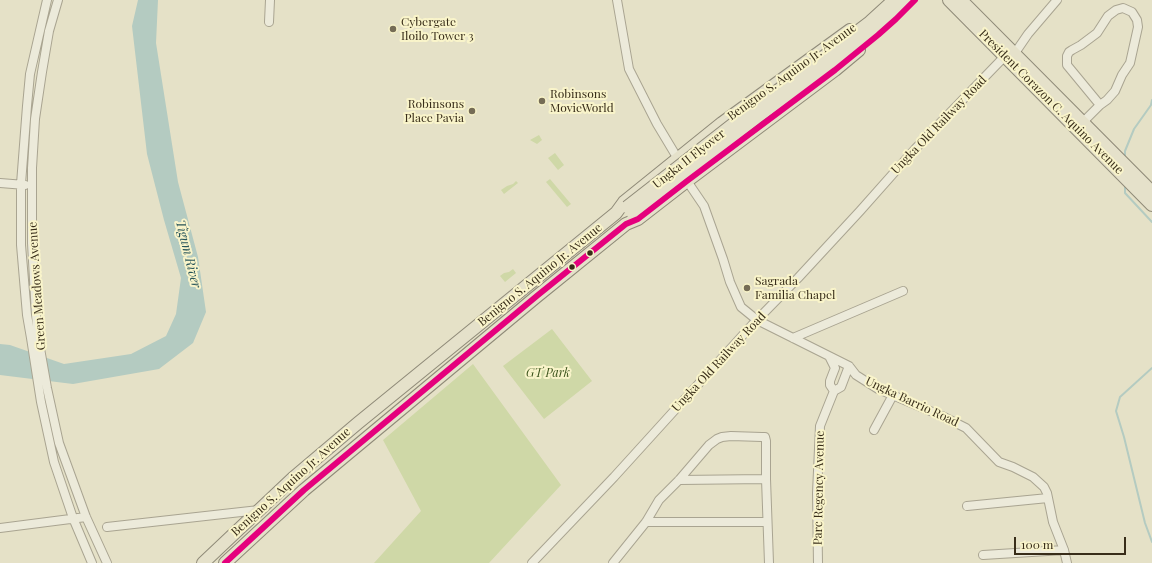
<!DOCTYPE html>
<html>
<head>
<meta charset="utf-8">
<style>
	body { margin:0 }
	#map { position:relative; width:1152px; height:563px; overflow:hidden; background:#e5e1c7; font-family:"Playfair Display",serif }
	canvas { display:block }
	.scale { position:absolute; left:1014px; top:537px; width:112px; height:18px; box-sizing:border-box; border:2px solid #382d19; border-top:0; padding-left:5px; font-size:12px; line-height:14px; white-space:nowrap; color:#382d19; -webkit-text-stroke:3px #f9f4ca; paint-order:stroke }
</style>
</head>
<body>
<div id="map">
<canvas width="1152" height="563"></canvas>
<div class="scale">100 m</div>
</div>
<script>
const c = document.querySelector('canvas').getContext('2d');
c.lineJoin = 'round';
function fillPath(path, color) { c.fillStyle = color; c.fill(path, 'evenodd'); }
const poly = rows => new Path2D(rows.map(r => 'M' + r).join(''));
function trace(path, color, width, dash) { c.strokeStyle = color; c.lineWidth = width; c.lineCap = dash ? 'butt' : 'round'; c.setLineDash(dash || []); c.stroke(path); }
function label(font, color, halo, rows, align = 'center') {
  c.font = font + ' "Playfair Display",serif'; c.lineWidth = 4; c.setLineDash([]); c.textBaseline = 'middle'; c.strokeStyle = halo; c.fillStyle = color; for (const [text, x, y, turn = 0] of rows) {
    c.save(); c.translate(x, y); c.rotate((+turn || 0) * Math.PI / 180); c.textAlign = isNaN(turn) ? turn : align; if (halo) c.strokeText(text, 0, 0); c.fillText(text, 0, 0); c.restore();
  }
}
const green = poly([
	[539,135,542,140,537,144,530,140],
	[555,153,564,165,558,170,548,158],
	[550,179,571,204,567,207,546,182],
	[516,181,518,183,504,194,501,190,507,186,513,184],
	[513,269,516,273,505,282,500,276,504,273,509,272],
	[552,329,592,381,544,419,503,366],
	[473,364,561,485,489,563,374,563,421,511,383,440]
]);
const water = poly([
	[138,0,158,0,156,43,178,182,198,257,206,312,193,343,159,369,73,384,0,375,0,344,10,345,64,364,131,354,166,336,176,314,181,278,164,220,147,154,132,26]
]);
const stream = poly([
	[1125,159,1125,151,1134,129,1151,105,1152,100],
	[1125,186,1125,193,1152,222],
	[1152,368,1120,397,1116,411,1124,437,1145,523,1152,542]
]);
const minor = poly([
	[47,0,30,74,27,106,21,184,21,245,27,315,31,338,41,402,54,462,73,518,92,563],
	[58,0,49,31,42,72,35,119,32,168,32,243,36,315,38,337,47,388,59,443,86,517,107,563],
	[617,0,629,69,657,124,678,159],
	[269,22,270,0],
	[1015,53,1028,34,1057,0],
	[1083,122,1100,105,1107,100,1115,91,1122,75,1130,63,1138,27,1137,20,1132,12,1123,8,1116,10,1108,16,1097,33,1081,45,1072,50,1069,52,1067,56,1067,65,1100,105],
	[687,181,704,206,723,259,730,282,741,307,757,320,849,366,856,375,878,389,942,416,966,428,999,462,1013,467,1033,477,1044,487,1047,493,1053,522,1064,550,1067,563],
	[0,183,25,185],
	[793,338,903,291],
	[830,358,835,368,830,381,830,385,834,391],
	[834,391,841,387,849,366],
	[874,430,893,395],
	[679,480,766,479],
	[967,506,1048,498],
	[646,522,767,522],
	[107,527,259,510],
	[0,528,86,517],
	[983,555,1064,550],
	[532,563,614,477,752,325,798,278,860,211,915,149,1005,56],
	[613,563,646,522,659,500,679,480,709,445,717,439,722,437,731,436,762,437,765,437,766,441,766,479,769,563],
	[818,563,817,493,820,426,834,391]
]);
const primary = poly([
	[949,0,1152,205],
	[961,0,1152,192],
	[203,563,293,478,358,423,616,213,624,202,722,123,850,30],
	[225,563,304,490,536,297,626,224,638,219,687,181,835,70,859,50]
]);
const primaryBridge = poly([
	[627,207,750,111,845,41,870,22,894,0],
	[633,214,756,118,852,49,877,29,908,0]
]);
const bus1 = poly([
	[225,563,304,490,538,295,626,224,638,219,687,181,835,70,878,35,896,19,915,0]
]);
const markers = [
	[393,29,4,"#756c56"],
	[542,101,4,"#756c56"],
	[472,111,4,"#756c56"],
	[590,253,3.5,"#382d19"],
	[572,267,3.5,"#382d19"],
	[747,288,4,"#756c56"]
];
const poiNames = [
	["Cybergate",401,22],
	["Iloilo Tower 3",401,36],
	["Robinsons",550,94],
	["MovieWorld",550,108],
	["Robinsons",464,104,"right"],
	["Place Pavia",464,118,"right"],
	["Sagrada",755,281],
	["Familia Chapel",755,295]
];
const streetNames = [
	["Benigno S. Aquino Jr. Avenue",792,72,-36],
	["President Corazon C. Aquino Avenue",1051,102,45],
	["Ungka Old Railway Road",939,125,-46],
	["Ungka II Flyover",689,159,-38],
	["Benigno S. Aquino Jr. Avenue",540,275,-39],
	["Green Meadows Avenue",37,286,-94],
	["Ungka Old Railway Road",719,362,-47],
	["Ungka Barrio Road",912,402,25],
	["Benigno S. Aquino Jr. Avenue",291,482,-42],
	["Parc Regency Avenue",819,488,-89]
];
const parkNames = [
	["GT Park",548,373]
];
const waterNames = [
	["Tigum River",188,254,76]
];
fillPath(green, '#cfd8a7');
fillPath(water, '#b4cbc1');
trace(stream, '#b4cbc1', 2);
trace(minor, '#a9a491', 10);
trace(primary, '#8f8a78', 14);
trace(minor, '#eceada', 8);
trace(primary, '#e5e1ca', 12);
trace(primaryBridge, '#8f8a78', 14, []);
trace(primaryBridge, '#e5e1ca', 12);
trace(bus1, '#e5007d', 6);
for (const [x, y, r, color] of markers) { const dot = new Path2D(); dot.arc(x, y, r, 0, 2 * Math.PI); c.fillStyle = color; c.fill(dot); trace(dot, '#f9f4ca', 1.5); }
label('12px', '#382d19', '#f9f4ca', poiNames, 'left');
label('12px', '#382d19', '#f9f4ca', streetNames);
label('italic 12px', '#3e561e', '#f9f4ca', parkNames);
label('italic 13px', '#275459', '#f9f4ca', waterNames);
</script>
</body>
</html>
